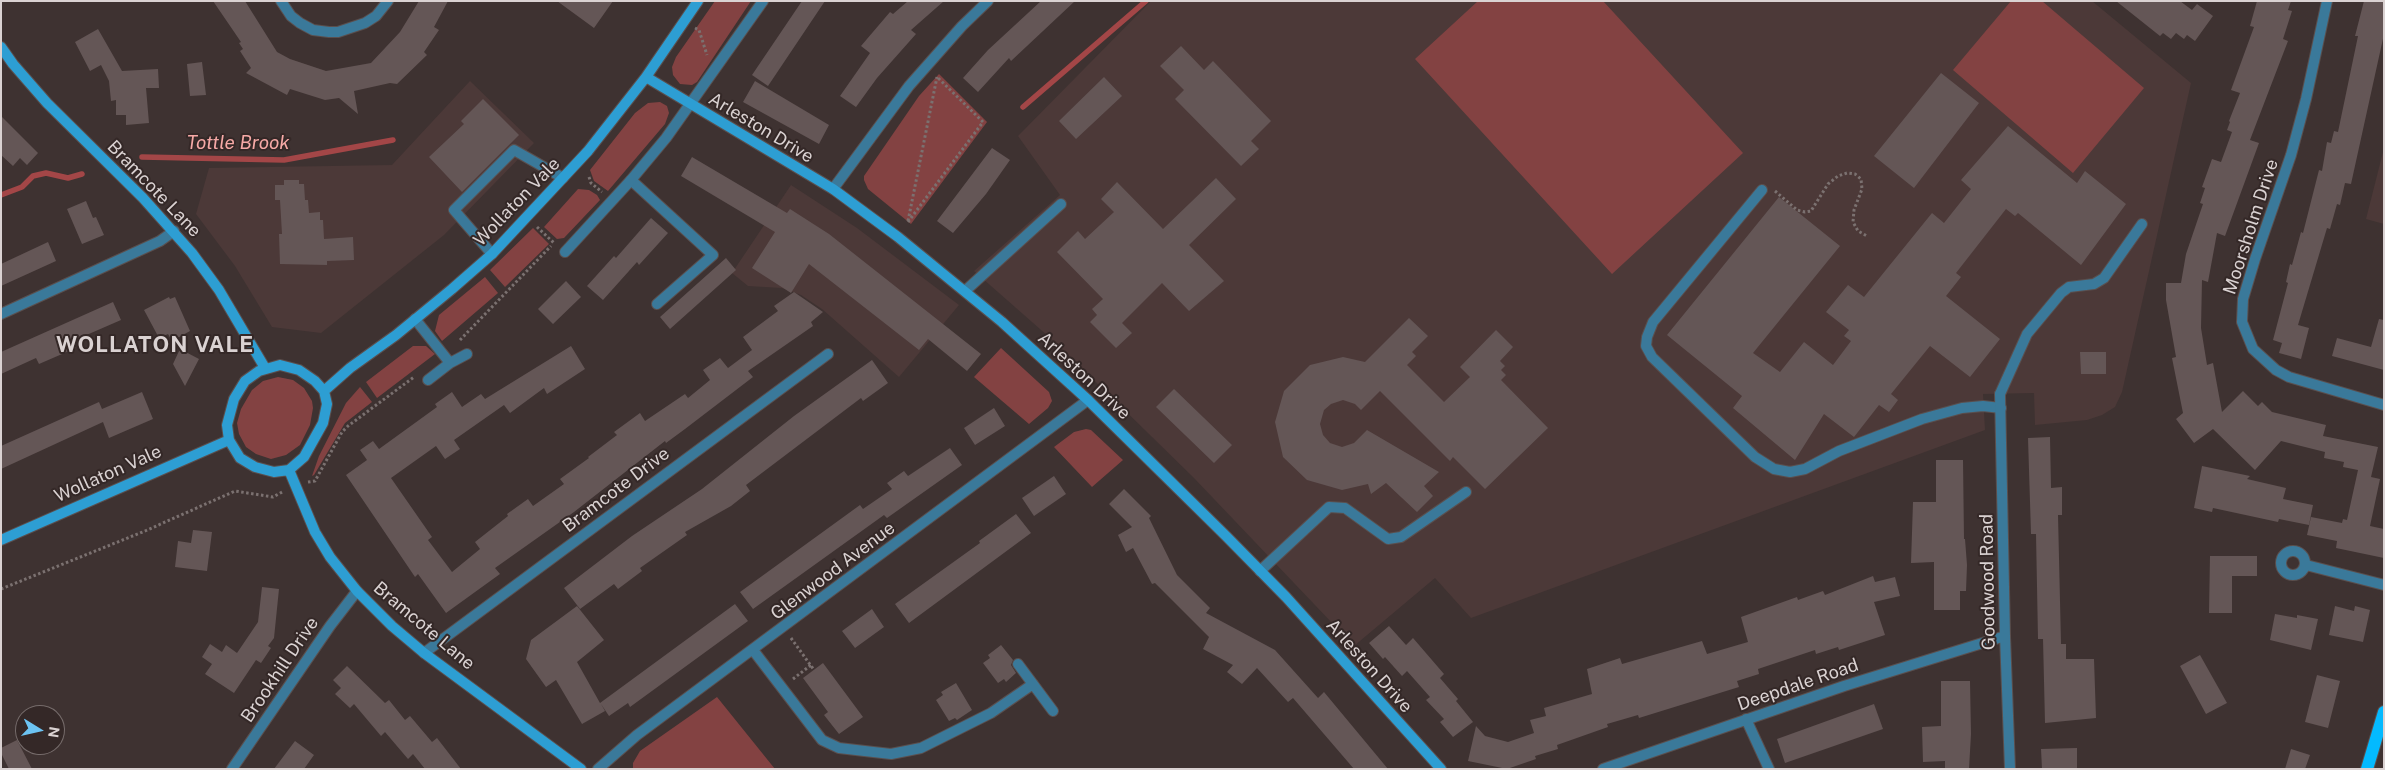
<!DOCTYPE html>
<html>
<head>
<meta charset="utf-8">
<style>
	body { margin:0 }
	#map { position:relative; width:2385px; height:770px; overflow:hidden; background:#3e3231; font-family:"Public Sans",sans-serif }
	canvas { display:block }
	.frame { position:absolute; inset:0; border:2px solid #dad2d2; pointer-events:none }
	.north { position:absolute; left:15px; top:705px; width:50px; height:50px; box-sizing:border-box; background:#342827; border:1px solid #766c6b; border-radius:50%; rotate:99deg; font-size:14px; font-weight:700; line-height:20px; text-align:center; color:#dad2d2 }
	.north::after { content:''; display:block; margin:auto; width:18px; height:22px; background:#6cc3f2; clip-path:polygon(50% 0,100% 100%,50% 72%,0 100%) }
</style>
</head>
<body>
<div id="map">
<canvas width="2385" height="770"></canvas>
<div class="frame"></div>
<div class="north">N</div>
</div>
<script>
const c = document.querySelector('canvas').getContext('2d');
c.lineJoin = 'round';
function fillPath(path, color) { c.fillStyle = color; c.fill(path, 'evenodd'); }
const poly = rows => new Path2D(rows.map(r => 'M' + r).join(''));
function trace(path, color, width, dash) { c.strokeStyle = color; c.lineWidth = width; c.lineCap = dash ? 'butt' : 'round'; c.setLineDash(dash || []); c.stroke(path); }
function label(font, color, halo, rows, align = 'center') {
  c.font = font + ' "Public Sans",sans-serif'; c.lineWidth = 4; c.setLineDash([]); c.textBaseline = 'middle'; c.strokeStyle = halo; c.fillStyle = color; for (const [text, x, y, turn = 0] of rows) {
    c.save(); c.translate(x, y); c.rotate((+turn || 0) * Math.PI / 180); c.textAlign = isNaN(turn) ? turn : align; if (halo) c.strokeText(text, 0, 0); c.fillText(text, 0, 0); c.restore();
  }
}
const built = poly([
	[1151,1,2092,1,2191,83,2122,392,2115,407,2102,415,2087,420,2035,425,2034,393,1983,394,1985,430,1471,618,1435,578,1354,646,1194,478,1057,344,974,271,1060,195,1018,136],
	[470,81,534,143,444,235,321,333,272,327,235,266,196,214,209,168,392,165],
	[2384,148,2384,224,2366,219],
	[791,185,857,228,959,305,899,377,822,309,801,295,782,288,748,286,732,273]
]);
const green = poly([
	[715,1,751,1,697,82,692,85,680,84,673,75,672,67,676,57],
	[1478,1,1603,1,1743,153,1612,274,1415,59],
	[2011,1,2042,1,2144,88,2073,173,1953,70],
	[939,74,987,122,911,224,868,189,864,180,864,176,919,96],
	[660,102,667,106,669,113,665,124,608,191,594,181,590,170,635,113,648,103],
	[578,189,589,190,597,195,600,200,564,238,557,239,544,227],
	[533,228,549,244,505,287,490,270],
	[485,277,498,293,442,341,435,331,439,315],
	[413,346,426,346,435,354,377,398,366,382],
	[1001,348,1049,392,1052,401,1048,408,1029,424,974,377],
	[278,377,293,380,304,388,312,401,313,408,310,425,300,445,286,455,271,459,256,454,246,447,239,434,237,423,241,409,252,390,263,381],
	[360,387,372,402,345,423,314,475,312,476,319,456,346,403],
	[1086,429,1091,430,1123,460,1092,487,1054,447,1074,432],
	[717,697,775,769,633,769,633,763,640,751]
]);
const stream = poly([
	[1023,107,1146,1],
	[142,157,284,160,393,140],
	[1,195,22,187,33,176,46,173,68,178,82,174]
]);
const building = poly([
	[213,1,245,1,277,52,290,59,326,71,371,63,400,32,419,1,448,1,434,27,439,30,424,52,427,55,397,84,390,83,354,91,358,114,339,98,325,100,290,89,287,95,246,73,251,68,240,51,243,49,239,43,241,42],
	[557,1,613,1,594,28],
	[802,1,825,1,768,86,752,75],
	[908,1,944,1,911,30,916,34,877,78,856,107,840,96,870,53,861,46,890,12,893,14],
	[1041,1,1075,1,1011,61,1009,58,978,92,963,78,988,50],
	[2116,1,2180,1,2192,10,2197,4,2213,16,2195,41,2187,35,2184,39,2176,33,2171,39,2163,33,2160,36],
	[2257,1,2291,1,2288,10,2292,11,2283,39,2288,41,2250,140,2259,143,2225,236,2217,233,2208,282,2202,280,2201,328,2207,365,2213,363,2222,412,2243,391,2258,406,2262,402,2272,412,2326,425,2323,436,2378,447,2371,477,2380,479,2370,526,2384,529,2384,558,2336,548,2337,541,2307,535,2311,517,2342,523,2343,519,2347,520,2358,470,2343,467,2344,462,2324,458,2325,452,2281,441,2255,470,2213,429,2194,443,2176,419,2183,413,2172,358,2176,357,2166,300,2166,283,2181,283,2186,254,2203,204,2200,203,2205,188,2202,187,2212,159,2221,162,2232,132,2227,130,2230,122,2229,121,2240,93,2231,90,2254,27,2250,26],
	[2364,1,2384,1,2384,34,2351,184,2345,183,2340,205,2337,204,2330,229,2327,228,2298,325,2309,328,2301,359,2279,353,2282,343,2273,340,2288,283,2286,282,2290,264,2292,265,2301,232,2303,233,2319,170,2322,171,2327,142,2331,143,2334,131,2338,132,2358,36,2355,36],
	[98,29,122,71,158,69,159,88,146,88,149,123,126,125,126,115,116,115,116,100,111,101,109,81,101,65,90,71,75,42],
	[1181,46,1204,70,1213,61,1271,121,1251,141,1259,149,1241,166,1175,99,1184,90,1160,66],
	[202,62,206,95,190,96,187,64],
	[1941,73,1979,103,1914,188,1874,156],
	[1104,77,1122,96,1076,139,1059,121],
	[755,81,829,125,819,144,743,102],
	[483,99,519,135,462,192,429,157,464,124,461,121],
	[1,116,38,153,27,165,20,158,13,166,1,155],
	[2008,126,2077,183,2085,171,2126,204,2081,265,2018,213,2015,216,2006,209,1956,273,1961,277,1946,296,2000,339,1970,377,1930,346,1891,394,1898,400,1889,412,1879,405,1854,437,1824,414,1795,460,1733,408,1742,396,1667,335,1779,197,1840,246,1753,353,1780,372,1804,342,1833,365,1851,341,1844,336,1849,330,1826,312,1848,285,1864,297,1932,213,1944,223,1971,189,1961,180],
	[992,148,1010,160,986,194,953,233,937,221],
	[692,157,787,213,790,209,829,234,981,354,967,371,928,339,919,350,809,264,791,293,752,268,775,232,681,176],
	[1216,178,1236,199,1189,245,1224,281,1189,311,1162,283,1122,323,1132,333,1116,348,1090,322,1097,315,1092,309,1103,299,1057,252,1078,231,1085,239,1114,212,1101,199,1117,182,1163,229],
	[284,180,299,180,299,184,304,184,305,200,308,200,309,213,320,212,320,220,323,220,324,239,353,237,354,260,327,261,327,265,280,264,279,234,282,234,280,200,275,200,275,185,284,185],
	[86,201,93,218,96,217,104,235,82,244,67,209],
	[651,218,668,233,639,265,637,262,603,300,587,286,614,256,616,258],
	[48,242,56,261,1,286,1,264],
	[726,258,736,270,670,329,660,317],
	[566,281,581,297,553,324,538,309],
	[794,292,823,312,811,322,813,326,748,371,753,377,685,429,666,443,665,441,574,512,495,568,500,574,446,613,418,574,415,577,346,475,367,460,360,450,373,441,379,449,437,407,435,404,452,392,462,407,481,394,485,399,571,346,585,369,547,394,544,388,510,413,504,405,454,440,460,449,445,459,436,446,391,478,432,537,428,540,452,572,480,549,475,542,508,516,507,514,528,499,533,506,564,484,560,479,589,458,588,457,617,435,614,432,640,413,645,421,685,394,688,398,710,380,703,370,720,358,728,368,752,350,743,337,778,311,774,306],
	[169,297,170,299,175,297,190,331,172,341,168,334,159,338,144,310],
	[113,302,121,320,75,340,72,341,76,348,39,364,36,358,1,374,1,352],
	[1409,318,1428,336,1412,352,1416,356,1407,365,1444,402,1470,377,1460,367,1496,330,1513,347,1500,361,1505,366,1501,370,1506,375,1501,380,1548,428,1485,489,1453,457,1450,461,1380,391,1361,410,1355,404,1343,400,1331,404,1324,410,1320,424,1323,435,1330,443,1342,447,1354,443,1367,430,1439,472,1424,486,1433,496,1417,512,1386,483,1371,494,1368,484,1342,490,1307,480,1283,457,1275,422,1284,391,1310,365,1343,357,1365,362],
	[2379,319,2384,320,2384,370,2332,356,2337,338,2371,347],
	[180,349,199,359,185,386,173,364],
	[2080,352,2106,352,2106,374,2081,374],
	[872,360,888,383,863,401,861,398,746,485,750,491,731,506,685,532,687,535,640,568,642,571,618,589,614,584,580,609,564,588,632,536,702,489,794,416],
	[1174,389,1232,445,1214,463,1156,407],
	[142,392,153,419,109,438,103,422,1,469,1,446,99,402,102,409],
	[994,408,1005,426,975,445,964,428],
	[2050,437,2051,488,2062,487,2062,515,2058,515,2061,644,2066,644,2066,659,2094,659,2096,718,2045,723,2043,639,2038,639,2036,534,2031,534,2028,438],
	[950,448,962,465,887,518,884,515,753,609,740,592,860,505,863,509,892,489,887,483,904,471,908,476],
	[1936,460,1963,460,1964,539,1965,539,1967,565,1966,591,1960,591,1960,610,1934,610,1934,562,1911,563,1913,502,1936,502],
	[2202,466,2250,476,2247,479,2286,488,2283,499,2313,505,2309,525,2279,519,2278,522,2213,508,2212,512,2194,508],
	[1054,476,1066,494,1034,516,1022,498],
	[1124,489,1151,516,1149,518,1177,575,1210,608,1206,613,1275,650,1318,698,1324,692,1388,769,1354,769,1293,698,1288,702,1257,668,1242,684,1227,672,1233,665,1203,649,1209,637,1155,583,1152,584,1133,548,1126,552,1118,535,1132,527,1109,504],
	[1016,514,1031,533,909,623,895,604,980,543,979,541],
	[193,530,212,532,207,571,175,567,178,541,191,543],
	[2210,556,2257,556,2257,576,2232,576,2232,613,2209,613],
	[1873,576,1875,582,1895,577,1900,596,1874,602,1885,635,1839,650,1838,647,1816,654,1815,650,1758,669,1759,674,1737,681,1739,687,1639,718,1638,715,1607,724,1608,727,1557,745,1558,749,1535,756,1536,759,1507,769,1468,761,1476,726,1485,736,1508,742,1534,733,1530,720,1546,716,1544,708,1592,694,1587,669,1620,658,1622,664,1702,641,1707,654,1748,642,1741,617,1797,597,1798,600,1823,591,1825,595],
	[262,587,279,589,274,638,268,646,271,648,261,663,256,660,234,693,205,674,212,664,202,657,210,644,222,652,226,645,237,653,258,622],
	[735,604,748,621,630,707,628,703,609,716,601,704,605,711,582,724,556,680,546,687,526,659,531,640,577,606,604,640,577,662,600,703],
	[2335,606,2354,611,2355,606,2370,610,2363,642,2329,635],
	[872,609,884,627,855,648,842,631],
	[2275,614,2297,618,2297,615,2318,619,2311,650,2270,640],
	[1389,626,1406,645,1413,638,1444,674,1440,678,1458,699,1456,701,1473,722,1453,737,1440,722,1444,719,1426,700,1430,697,1407,671,1402,676,1385,657,1383,659,1369,643],
	[1001,645,1013,660,1011,665,1016,673,1006,682,1004,679,998,683,983,663,990,658,988,655],
	[2200,655,2227,703,2206,714,2180,666],
	[823,663,863,717,839,734,824,715,828,712,803,678],
	[347,666,385,703,389,700,405,720,410,716,432,742,437,738,461,769,425,769,413,754,408,759,385,732,381,736,354,704,350,708,335,694,341,688,333,680],
	[2317,675,2340,681,2328,728,2305,722],
	[1941,681,1970,681,1971,734,1969,769,1945,769,1945,761,1923,762,1922,727,1941,726],
	[956,683,972,710,957,720,955,718,949,721,936,700,943,695,941,692],
	[1874,704,1883,729,1785,763,1777,739],
	[17,740,32,769,9,769,1,753,1,748],
	[295,741,314,755,304,769,274,769],
	[2077,748,2077,769,2042,769,2041,749],
	[2291,749,2310,755,2305,769,2285,769]
]);
const path = poly([
	[695,28,699,30,707,55],
	[589,177,591,183,602,192],
	[1775,191,1797,210,1805,212,1811,211,1828,184,1838,176,1847,173,1855,174,1861,179,1862,189,1854,210,1853,222,1858,231,1867,236],
	[908,221,937,77],
	[908,222,983,122,937,77],
	[537,227,554,243],
	[460,340,551,246],
	[308,482,315,481,342,432,348,426,414,377],
	[1,589,145,531,235,491,273,497,284,491],
	[791,638,814,670],
	[793,679,811,665]
]);
const lane = poly([
	[631,180,713,255,657,304],
	[1762,190,1653,322,1647,337,1646,346,1652,357,1755,457,1774,469,1790,472,1805,469,1839,451,1922,419,1962,408,1983,406,2001,408],
	[492,254,454,210,514,150,563,178],
	[965,291,1061,204],
	[415,319,450,363],
	[428,380,450,363,467,354],
	[2000,394,2027,334,2061,293,2069,287,2094,284,2104,278,2142,224],
	[1260,571,1329,507,1345,508,1388,539,1401,537,1466,492]
]);
const street = poly([
	[281,1,291,16,300,23,313,30,329,32,338,32,365,23,376,16,388,1],
	[2327,1,2306,99,2291,155,2255,259,2243,299,2242,322,2253,349,2276,370,2289,377,2384,405],
	[833,189,909,86,962,26,988,1],
	[565,252,631,180,666,138,763,1],
	[1,314,160,241,174,231],
	[2000,394,2005,636,2010,769],
	'2281 563a12 12 0 1 1 24 0a12 12 0 1 1-24 0Z',
	[2306,565,2384,585],
	[753,650,822,740,839,748,856,750,891,754,921,748,991,713,1033,684],
	[424,653,828,354],
	[1018,664,1053,711],
	[1746,719,1769,769],
	[232,769,330,626,357,591],
	[598,769,637,735,1088,400],
	[1603,769,1844,686,2005,636]
]);
const secondary = poly([
	[1,47,13,64,47,103,143,198,192,253,219,290,265,368],
	[646,77,833,189,898,237,1002,322,1088,400,1226,536,1286,597,1441,769],
	[280,365,299,370,315,381,324,391,327,404,323,423,304,457,289,470,274,472,255,467,240,458,229,440,227,425,234,399,245,381,259,371,280,365],
	[324,391,350,368,396,335,452,289,492,254,588,151,646,77,698,1],
	[289,470,315,532,330,557,357,591,392,626,424,653,581,769],
	[1,540,229,440]
]);
const primary = poly([
	[2367,769,2384,712]
]);
const streetNames = [
	["Arleston Drive",761,128,31],
	["Bramcote Lane",154,189,46],
	["Wollaton Vale",517,202,-46],
	["Moorsholm Drive",2251,227,-72],
	["Arleston Drive",1084,376,43],
	["Wollaton Vale",108,474,-24],
	["Bramcote Drive",616,490,-37],
	["Glenwood Avenue",833,571,-37],
	["Goodwood Road",1988,582,-91],
	["Bramcote Lane",424,626,40],
	["Arleston Drive",1369,666,48],
	["Brookhill Drive",280,670,-56],
	["Deepdale Road",1798,685,-19]
];
const waterNames = [
	["Tottle Brook",238,143]
];
const districtNames = [
	["WOLLATON VALE",155,345]
];
fillPath(built, '#4c3938');
fillPath(green, '#834242');
trace(stream, '#a34647', 5.5);
fillPath(building, '#645656');
trace(lane, '#5a4f4e', 12);
trace(street, '#5a4f4e', 12);
trace(secondary, '#5a4f4e', 12);
trace(primary, '#5a4f4e', 14);
trace(path, '#7b7170', 3, [2.5, 2.5]);
trace(lane, '#3a799a', 10);
trace(street, '#3a799a', 10);
trace(secondary, '#2d9ed3', 10);
trace(primary, '#03baff', 12);
label('18px', '#dad2d2', '#342827', streetNames);
label('italic 19px', '#f6a9a6', '#342827', waterNames);
c.letterSpacing = '1px';
label('bold 22px', '#dad2d2', '#342827', districtNames);
c.letterSpacing = '0px';
</script>
</body>
</html>
